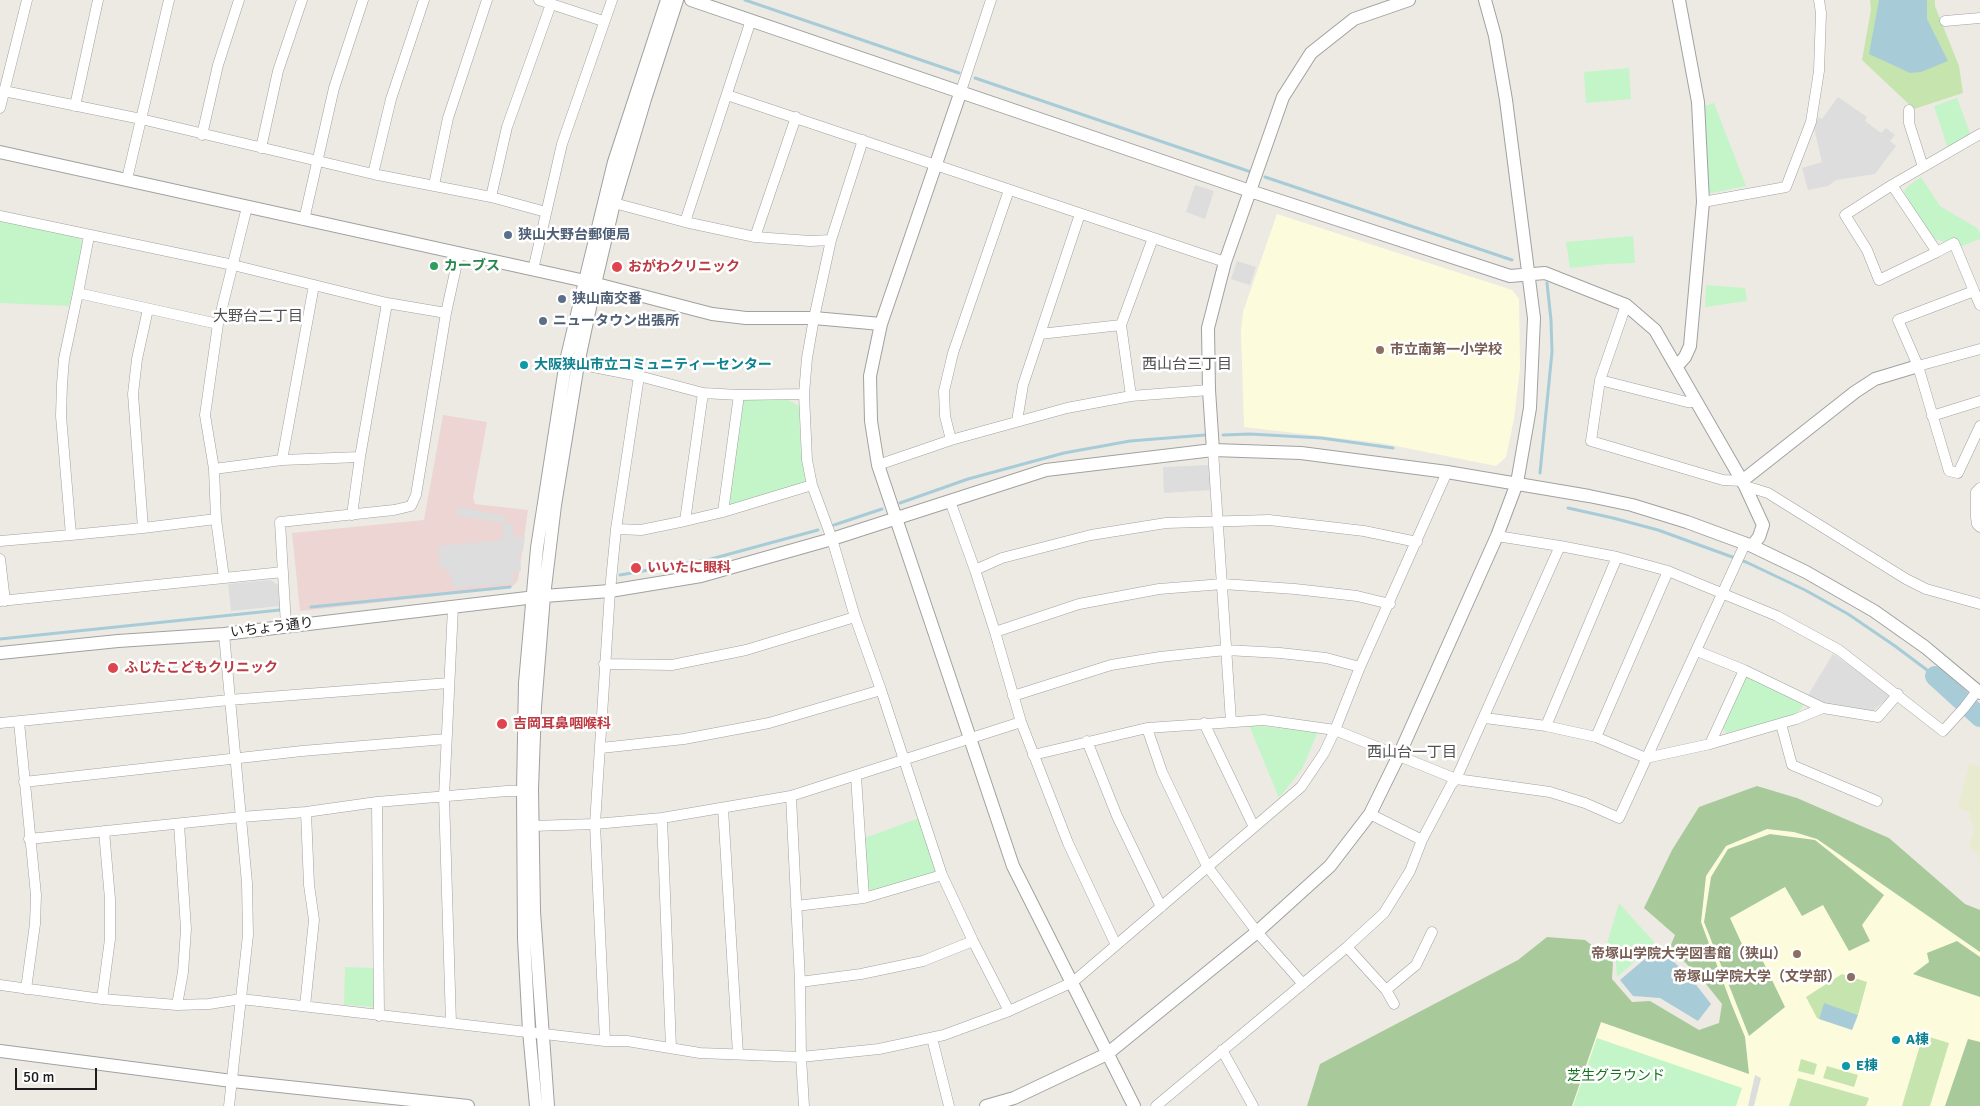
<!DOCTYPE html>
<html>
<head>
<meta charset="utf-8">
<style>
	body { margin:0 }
	#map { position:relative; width:1980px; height:1106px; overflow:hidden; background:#edeae3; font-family:Signika,sans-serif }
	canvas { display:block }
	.scale { position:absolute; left:15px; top:1068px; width:82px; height:22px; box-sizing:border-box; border:2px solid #1d1d1d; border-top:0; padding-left:6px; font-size:15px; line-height:18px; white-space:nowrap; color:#1d1d1d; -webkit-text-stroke:4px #fff; paint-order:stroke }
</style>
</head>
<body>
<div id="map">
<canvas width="1980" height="1106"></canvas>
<div class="scale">50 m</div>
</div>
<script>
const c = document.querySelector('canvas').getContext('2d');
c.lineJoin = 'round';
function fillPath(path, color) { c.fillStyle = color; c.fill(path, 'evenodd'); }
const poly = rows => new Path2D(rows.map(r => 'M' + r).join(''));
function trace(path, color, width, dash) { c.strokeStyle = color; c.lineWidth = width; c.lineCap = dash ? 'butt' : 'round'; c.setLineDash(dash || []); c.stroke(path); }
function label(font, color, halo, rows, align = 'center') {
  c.font = font + ' Signika,"Noto Sans JP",sans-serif'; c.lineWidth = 5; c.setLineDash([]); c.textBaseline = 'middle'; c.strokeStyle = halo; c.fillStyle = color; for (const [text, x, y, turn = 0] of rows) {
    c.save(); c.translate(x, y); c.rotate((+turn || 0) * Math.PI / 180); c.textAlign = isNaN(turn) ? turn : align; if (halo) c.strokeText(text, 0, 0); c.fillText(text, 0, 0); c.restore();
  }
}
const commercial = poly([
	[443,415,487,422,473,498,475,504,528,510,518,580,511,588,300,611,292,533,424,520]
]);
const education = poly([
	[1277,214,1512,290,1519,299,1520,368,1514,419,1506,457,1496,466,1381,443,1244,427,1241,331,1243,312],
	[1767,829,1794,832,1817,839,1980,952,1980,1042,1968,1039,1945,1106,1572,1106,1601,1022,1749,1074,1745,1037,1730,1003,1701,922,1706,876,1726,846]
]);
const farmland = poly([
	[1969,764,1980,766,1980,857,1969,847,1975,828,1969,817,1970,813,1958,807]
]);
const grass = poly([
	[1870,0,1935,0,1935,6,1959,66,1963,93,1914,109,1862,60,1871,10],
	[1842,974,1867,982,1858,1015,1824,1004,1819,1019,1817,1018,1806,997],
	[1923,1035,1949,1043,1930,1106,1902,1106],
	[1801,1059,1817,1064,1814,1075,1798,1071],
	[1827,1066,1858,1075,1854,1087,1823,1078],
	[1798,1078,1869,1098,1866,1106,1789,1106]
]);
const forest = poly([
	[1757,786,1797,798,1889,838,1965,904,1980,910,1980,952,1817,839,1794,832,1767,829,1726,846,1706,876,1701,922,1731,1003,1745,1037,1749,1074,1601,1022,1572,1106,1307,1106,1320,1064,1518,960,1547,937,1585,940,1613,961,1612,979,1632,1002,1650,1001,1699,1030,1719,1023,1722,1004,1706,984,1670,947,1675,935,1644,908,1672,850,1699,807],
	[1770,834,1815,840,1884,895,1862,925,1870,941,1849,951,1823,905,1802,916,1785,887,1730,918,1746,953,1757,949,1785,1007,1749,1036,1704,922,1711,877,1728,849],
	[1957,941,1980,957,1980,997,1913,974,1929,962,1927,953],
	[1968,1039,1980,1042,1980,1106,1945,1106]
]);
const park = poly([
	[1629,68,1631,99,1586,103,1584,72],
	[1957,98,1971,136,1948,149,1934,106],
	[1714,103,1746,186,1707,194,1704,106],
	[1921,177,1940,206,1977,228,1980,233,1980,241,1979,239,1960,247,1932,238,1904,192,1907,187],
	[0,219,79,237,83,244,69,306,0,303],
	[1633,236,1635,263,1606,264,1570,268,1566,242],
	[1706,285,1745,288,1747,301,1705,307],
	[741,400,788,400,799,406,800,439,806,478,804,483,726,507],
	[1746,677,1751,677,1803,703,1803,706,1795,716,1727,733,1723,729],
	[1249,725,1318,732,1302,769,1279,798],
	[919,818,937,873,872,892,868,889,865,838],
	[1619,903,1655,943,1617,977,1616,961,1605,950],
	[345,967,373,968,374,1007,344,1005],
	[1597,1038,1742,1088,1736,1106,1573,1106]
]);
const parking = poly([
	[1838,97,1867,117,1865,121,1881,133,1886,128,1895,135,1890,141,1896,146,1875,174,1836,180,1828,186,1808,190,1802,168,1822,162,1814,128,1818,117,1822,119],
	[1195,185,1214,191,1205,219,1186,212],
	[1237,261,1256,267,1250,285,1231,279],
	[1209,465,1211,490,1164,493,1163,467],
	[457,507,505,516,506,523,457,516],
	[502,524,512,524,514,537,525,537,523,551,519,552,521,571,513,572,514,583,454,588,448,569,440,569,438,546,503,540],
	[271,580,278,585,280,606,231,611,228,584],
	[1833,654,1889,693,1889,697,1873,711,1828,705,1808,695],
	[1755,1075,1761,1078,1754,1106,1748,1106]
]);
const water = poly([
	[1879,0,1927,0,1927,19,1948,61,1921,72,1910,73,1869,54],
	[1659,947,1694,982,1711,1004,1698,1021,1660,998,1633,996,1620,980],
	[1824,1003,1858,1015,1852,1030,1819,1019]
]);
const stream = poly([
	[745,0,959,73],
	[975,78,1251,172],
	[1265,177,1512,260],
	[1223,435,1250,434,1321,438,1393,448],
	[1540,473,1552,352,1551,320,1547,283],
	[900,503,968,479,1064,453,1130,441,1205,435],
	[1568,508,1613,518,1658,530,1746,562,1805,590,1848,614,1895,646,1935,676],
	[834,525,882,509],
	[620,575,711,559,818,530],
	[311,607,510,587],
	[0,639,280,610]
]);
const river = poly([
	[1935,676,1980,717]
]);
const minor = poly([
	[539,0,603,21],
	[1945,21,1980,18],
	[4,91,141,119,373,174,491,197,546,212],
	[961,91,991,0],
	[727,95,1225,262],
	[75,106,98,0],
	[0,108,27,0],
	[1909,110,1909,123,1923,167],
	[202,135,218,65,239,0],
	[261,148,278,71,302,0],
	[373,174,391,99,424,0],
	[127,179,169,0],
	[434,185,448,118,487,0],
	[1892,185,1937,252,1879,280,1867,250,1845,215,1892,185,1980,134],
	[491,197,507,127,551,4],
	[1703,202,1786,187,1811,122,1819,71,1821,13,1819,0],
	[614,203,685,222,755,237,810,241,831,240,863,140],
	[0,216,233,265,387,303,446,313],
	[304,220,334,88,363,0],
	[685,222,751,20],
	[89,236,78,293,218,324],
	[755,237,796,117],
	[1937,252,1954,243,1974,291,1898,320,1918,366,1949,471,1958,473,1980,426],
	[533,270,562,144,612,0],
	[1974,291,1980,305],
	[1626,305,1600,380,1591,441,1723,480,1742,481],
	[1040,334,1121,325],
	[578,364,639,376,703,393,739,395,804,394,807,460,812,485,832,539,855,617],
	[1918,366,1980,349],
	[1600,380,1687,402,1695,402],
	[804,394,807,358,814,318,831,240],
	[1131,396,1121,325,1153,238],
	[1932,416,1980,401],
	[1017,421,1023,385,1080,214],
	[951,440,945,416,944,391,953,353,1009,190],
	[1213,450,1231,722],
	[282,460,314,285],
	[878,465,951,440,1067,408,1131,396,1209,390],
	[214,469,282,460,360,457],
	[1745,486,1768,493,1906,579,1926,589,1980,604],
	[1980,488,1976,492,1976,517,1977,524,1980,527],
	[950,501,975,570],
	[723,512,739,395],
	[352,515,360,457,387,303],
	[685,521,703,393],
	[143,528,133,394,137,359,148,309],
	[616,529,641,530,685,521,723,512,812,485],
	[71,535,143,528,216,519,214,469,205,415,218,324,247,207],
	[0,541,71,535,61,416,62,384,64,359,78,293],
	[1560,546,1617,557,1668,571,1777,616,1839,650,1943,731,1964,708,1977,691],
	[0,559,5,601],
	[224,578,283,572],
	[0,601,224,578,216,519],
	[286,625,280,522,394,510,411,506,416,495,446,313,459,254],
	[995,632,975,570,1002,558,1091,535,1166,523,1269,520,1364,531,1417,542],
	[224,634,247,883,248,935,229,1106],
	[1697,651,1744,670,1823,708,1878,717,1898,694],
	[881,690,942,875,973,941,1009,1011],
	[1013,696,1111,665,1160,657,1226,650,1280,653,1326,658,1360,667],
	[1485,718,1546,726,1596,737,1646,758,1710,744,1796,719,1823,708],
	[19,722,36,895,35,924,26,989],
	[0,723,229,700,449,683],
	[1204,723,1254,827],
	[1781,724,1792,765,1877,801],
	[1546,726,1617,557],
	[1147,728,1162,772,1207,866,1257,932,1303,984],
	[1596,737,1668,571],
	[1087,741,1117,816,1161,907],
	[1710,744,1744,670],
	[601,748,684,739,769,723,881,690,855,617,746,650,672,665,604,664],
	[1033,755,1147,728,1264,720,1335,730,1456,779,1560,546,1497,536],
	[856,776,864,898],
	[24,782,302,751,446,739],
	[791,796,800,982,801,1057,879,1049,944,1035,1009,1011,1073,982,1301,787,1324,753,1335,730,1360,667,1447,472],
	[377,802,379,1016],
	[723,808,738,1054],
	[1370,814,1422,840],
	[662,818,671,1048],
	[532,826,595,824,662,818,791,796,1021,722],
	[29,839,241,817,306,812,377,802,507,791,523,791],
	[796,906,864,898,942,875],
	[1116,945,1068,843,1021,722,995,632,1079,604,1159,589,1223,584,1295,589,1357,596,1390,604],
	[1347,947,1386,990,1394,1004],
	[800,982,861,974,923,961,973,941],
	[0,985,102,999,177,1005,209,1004,241,999,605,1041,627,1041,700,1053,801,1057,804,1106],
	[1386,990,1416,965,1432,932],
	[102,999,110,939,110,899,104,831],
	[177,1005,183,972,186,929,179,824],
	[305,1006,314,920,309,885,306,812],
	[451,1023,444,796,453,607],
	[932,1038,949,1106],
	[605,1041,595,824,610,591,616,529,639,376],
	[1222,1050,1253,1106],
	[1156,1106,1347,947,1384,913,1410,871,1422,840,1451,785,1456,779,1550,792,1585,803,1619,818,1745,544]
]);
const tertiary = poly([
	[691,0,1250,191,1510,276,1545,273,1626,305,1655,330,1745,486,1763,525,1759,537,1752,546],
	[961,91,881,324,870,376,871,421,878,465,1013,866,1134,1106],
	[0,152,585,281,712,314,746,318,814,318,881,324],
	[1677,366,1685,357,1690,346,1703,202,1698,102,1679,0],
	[1213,450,1209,390,1208,328,1225,262,1283,97,1311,53,1354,19,1409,0],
	[1742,481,1855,392,1875,379,1918,366],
	[0,653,118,641,224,634,544,596,610,591,701,576,832,539,1046,470,1213,450,1301,453,1447,472,1589,496,1632,505,1687,522,1752,546,1806,572,1874,611,1925,647,1980,693],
	[0,1051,232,1081,468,1106],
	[536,1106,529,1031,524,939,523,791,525,683,537,548,566,361,585,281,614,162,667,0],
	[548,1106,534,912,532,789,535,707,544,596,555,505,578,364,595,284,614,203,645,99,677,0],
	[986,1106,1014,1098,1107,1054,1257,932,1330,866,1370,814,1399,755,1497,536,1517,483,1530,408,1534,318,1506,100,1495,36,1485,0]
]);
const markers = [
	[508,235,5,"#5c6f8a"],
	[434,266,5,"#2e9e5b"],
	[617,267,6,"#e0444e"],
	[562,299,5,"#5c6f8a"],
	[543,321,5,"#5c6f8a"],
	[1380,350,5,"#8d6e63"],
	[524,365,5,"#0f9aa8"],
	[636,568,6,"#e0444e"],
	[113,668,6,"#e0444e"],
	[502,724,6,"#e0444e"],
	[1797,954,5,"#8d6e63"],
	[1851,977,5,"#8d6e63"],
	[1896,1040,5,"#0f9aa8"],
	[1846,1066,5,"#0f9aa8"]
];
const serviceNames = [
	["狭山大野台郵便局",518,235],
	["狭山南交番",572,299],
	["ニュータウン出張所",553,321]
];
const leisureNames = [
	["カーブス",444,266]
];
const healthNames = [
	["おがわクリニック",628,267],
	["いいたに眼科",647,568],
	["ふじたこどもクリニック",124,668],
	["吉岡耳鼻咽喉科",513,724]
];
const educationNames = [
	["市立南第一小学校",1390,350,"left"],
	["帝塚山学院大学図書館（狭山）",1787,954],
	["帝塚山学院大学（文学部）",1841,977]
];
const cultureNames = [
	["大阪狭山市立コミュニティーセンター",534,365],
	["A棟",1906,1040],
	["E棟",1856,1066]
];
const streetNames = [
	["いちょう通り",272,628,-7]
];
const parkNames = [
	["芝生グラウンド",1616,1076]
];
const neighbourhoodNames = [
	["大野台二丁目",258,317],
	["西山台三丁目",1187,365],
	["西山台一丁目",1412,753]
];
fillPath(commercial, '#edd5d4');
fillPath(education, '#fcfcdd');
fillPath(farmland, '#e8ebd0');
fillPath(grass, '#c6e4ad');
fillPath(forest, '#a8ca9b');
fillPath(park, '#c3f5c8');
fillPath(parking, '#ddd');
fillPath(water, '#a7ccd8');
trace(stream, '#a7ccd8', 3);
trace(river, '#a7ccd8', 20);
trace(minor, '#a1a1a1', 11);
trace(tertiary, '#a1a1a1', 14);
trace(minor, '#fff', 10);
trace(tertiary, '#fff', 12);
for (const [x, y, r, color] of markers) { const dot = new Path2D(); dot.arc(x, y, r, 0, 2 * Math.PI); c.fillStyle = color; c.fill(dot); trace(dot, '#fff', 2); }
label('bold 14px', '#4e5e75', '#fff', serviceNames, 'left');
label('bold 14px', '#27864d', '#fff', leisureNames, 'left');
label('bold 14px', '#be3a42', '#fff', healthNames, 'left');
label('bold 14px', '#785e54', '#fff', educationNames, 'right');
label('bold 14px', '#0d838f', '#fff', cultureNames, 'left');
label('14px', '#1d1d1d', '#fff', streetNames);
label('14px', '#13731e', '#fff', parkNames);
label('15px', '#505050', '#fff', neighbourhoodNames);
</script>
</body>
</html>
